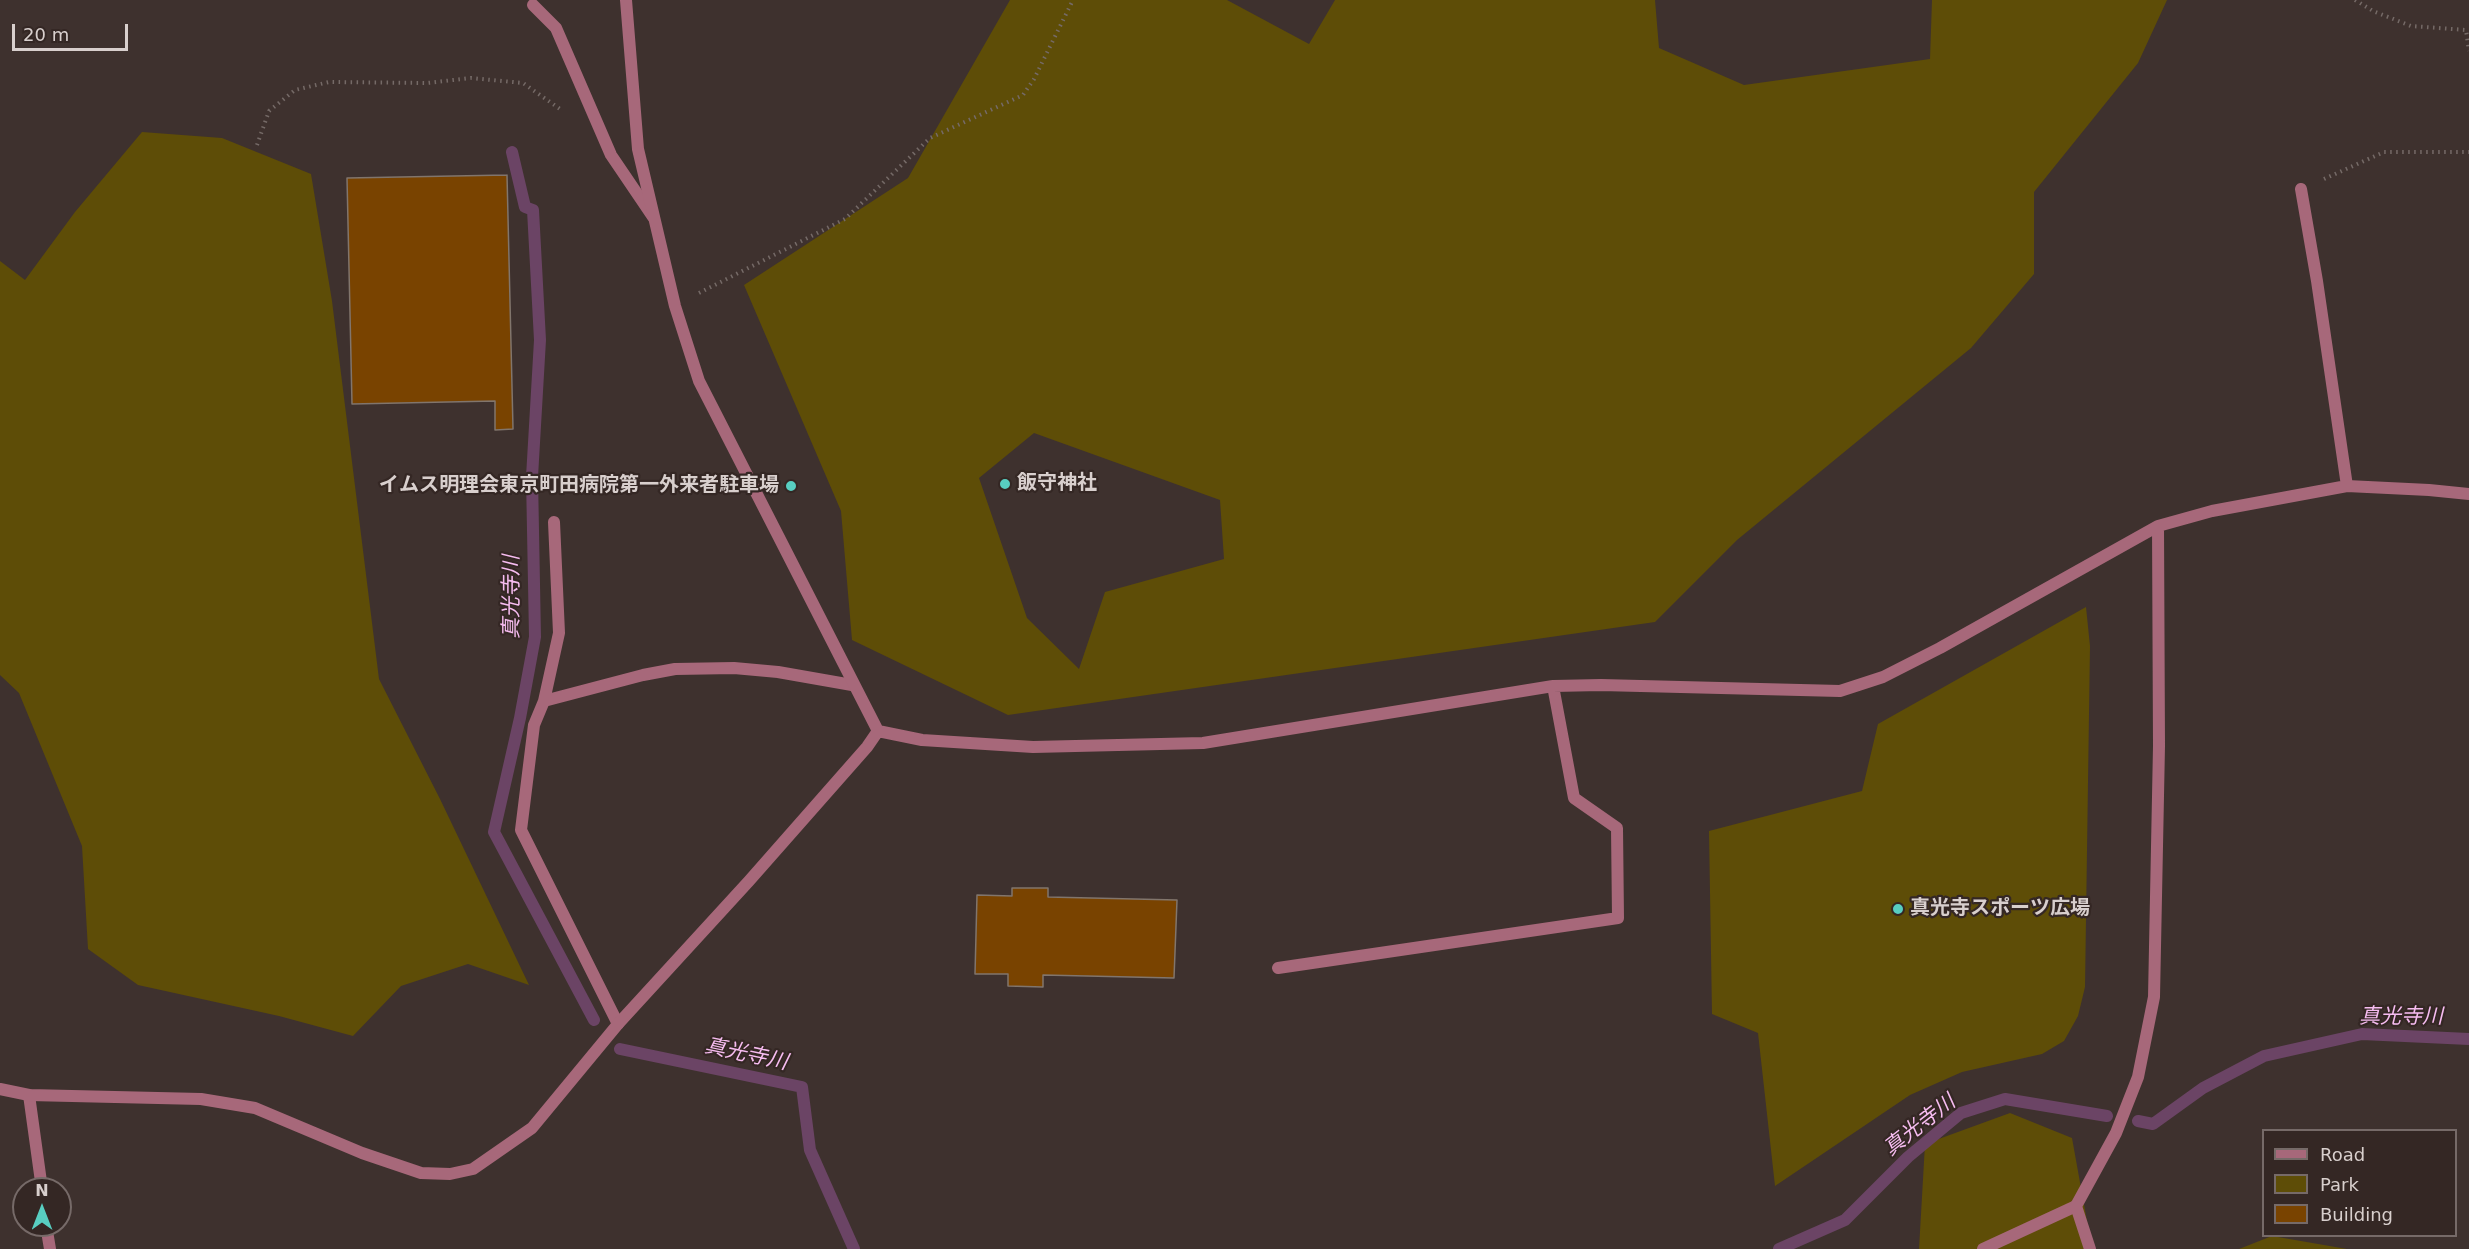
<!DOCTYPE html>
<html>
<head>
<meta charset="utf-8">
<style>
	body { margin:0 }
	#map { position:relative; width:2469px; height:1249px; overflow:hidden; background:#3e312e; font-family:"DejaVu Sans",sans-serif }
	canvas { display:block }
	.legend { position:absolute; left:2262px; top:1129px; width:195px; height:108px; box-sizing:border-box; background:#342724; border:2px solid #766a68; margin:0; padding:8px 10px; list-style:none; font-size:18px; color:#d8cfcd }
	.legend li { display:flex; align-items:center; gap:12px; height:30px }
	.legend b { width:30px; border:2px solid #766a68 }
	.north { position:absolute; left:12px; top:1177px; width:60px; height:60px; box-sizing:border-box; background:#342724; border:2px solid #766a68; border-radius:50%; rotate:0deg; font-size:16px; font-weight:700; line-height:24px; text-align:center; color:#d8cfcd }
	.north::after { content:''; display:block; margin:auto; width:21px; height:27px; background:#58cec1; clip-path:polygon(50% 0,100% 100%,50% 72%,0 100%) }
	.scale { position:absolute; left:12px; top:24px; width:116px; height:27px; box-sizing:border-box; border:3px solid #d8cfcd; border-top:0; padding-left:8px; font-size:18px; line-height:21px; white-space:nowrap; color:#d8cfcd; -webkit-text-stroke:4px #342724; paint-order:stroke }
</style>
</head>
<body>
<div id="map">
<canvas width="2469" height="1249"></canvas>
<ul class="legend">
<li><b style="height:8px;background:#a7687a"></b>Road</li>
<li><b style="height:16px;background:#5e4d07"></b>Park</li>
<li><b style="height:16px;background:#794300"></b>Building</li>
</ul>
<div class="north">N</div>
<div class="scale">20 m</div>
</div>
<script>
const c = document.querySelector('canvas').getContext('2d');
c.lineJoin = 'round';
function fillPath(path, color) { c.fillStyle = color; c.fill(path, 'evenodd'); }
const poly = rows => new Path2D(rows.map(r => 'M' + r).join(''));
function trace(path, color, width, dash) { c.strokeStyle = color; c.lineWidth = width; c.lineCap = dash ? 'butt' : 'round'; c.setLineDash(dash || []); c.stroke(path); }
function label(font, color, halo, rows, align = 'center') {
  c.font = font + ' "DejaVu Sans","Noto Sans JP",sans-serif'; c.lineWidth = 4.5; c.setLineDash([]); c.textBaseline = 'middle'; c.strokeStyle = halo; c.fillStyle = color; for (const [text, x, y, turn = 0] of rows) {
    c.save(); c.translate(x, y); c.rotate((+turn || 0) * Math.PI / 180); c.textAlign = isNaN(turn) ? turn : align; if (halo) c.strokeText(text, 0, 0); c.fillText(text, 0, 0); c.restore();
  }
}
const green = poly([
	[1010,0,1227,0,1309,44,1335,0,1655,0,1659,48,1744,85,1930,59,1932,0,2167,0,2138,63,2034,192,2034,274,1971,348,1737,540,1655,622,1008,715,852,640,841,511,744,285,908,178],
	[1034,433,1220,500,1224,559,1105,592,1079,669,1027,618,979,478],
	[142,132,222,138,311,174,332,301,379,679,440,799,529,985,468,964,401,986,353,1036,279,1016,138,985,88,949,82,846,19,693,0,675,0,261,25,280,75,212],
	[2086,607,2090,646,2085,987,2078,1016,2064,1041,2042,1054,1962,1072,1910,1095,1775,1186,1758,1033,1712,1014,1709,831,1862,791,1878,724],
	[2010,1113,2072,1138,2092,1249,1919,1249,1925,1144],
	[2272,1236,2347,1249,2239,1249]
]);
const stream = poly([
	[512,152,525,207,533,210,540,340,532,477,535,637,520,718,494,832,594,1020],
	[620,1049,802,1087,810,1150,854,1249],
	[2138,1121,2153,1124,2203,1088,2264,1056,2362,1034,2469,1039],
	[1779,1249,1845,1220,1908,1157,1961,1113,2005,1099,2107,1116]
]);
const building = poly([
	[507,175,513,429,495,430,495,401,352,404,347,178,507,175],
	[1012,888,1048,888,1048,897,1177,900,1174,978,1043,975,1043,987,1008,986,1008,974,975,974,977,895,1012,896,1012,888]
]);
const path = poly([
	[2355,0,2373,11,2411,26,2466,30,2469,51],
	[257,145,269,111,295,90,329,82,427,83,471,78,523,83,560,109],
	[2324,179,2384,152,2469,152],
	[699,293,845,219,930,138,1023,95,1034,79,1073,0]
]);
const service = poly([
	[533,5,556,28,611,155,653,217],
	[554,522,559,633,544,701,534,725,521,830,618,1024],
	[544,701,643,675,675,669,734,668,778,672,852,685],
	[29,1095,42,1189],
	[46,1225,50,1249],
	[1983,1249,2076,1206]
]);
const minor = poly([
	[626,0,638,149,675,306,699,381,878,731,922,740,1033,747,1203,743,1553,686,1601,685,1840,691,1883,677,1940,648,2158,526,2212,511,2347,486,2429,490,2469,494],
	[2301,189,2317,281,2347,486],
	[1278,968,1618,918,1617,828,1574,798,1553,686],
	[0,1089,29,1095,201,1099,255,1108,362,1153,421,1173,450,1174,473,1169,532,1128,618,1024,749,881,867,747,878,731],
	[2090,1249,2076,1206,2116,1133,2138,1077,2154,997,2159,746,2158,526]
]);
const markers = [
	[1005,484,6,"#58cec1"],
	[791,486,6,"#58cec1"],
	[1898,909,6,"#58cec1"]
];
const poiNames = [
	["飯守神社",1017,484],
	["イムス明理会東京町田病院第一外来者駐車場",779,486,"right"],
	["真光寺スポーツ広場",1910,909]
];
const waterNames = [
	["真光寺川",513,597,-90],
	["真光寺川",2401,1018],
	["真光寺川",746,1055,12],
	["真光寺川",1920,1126,-38]
];
fillPath(green, '#5e4d07');
trace(stream, '#6b4465', 12);
fillPath(building, '#794300');
trace(building, '#81756c', 1.5);
trace(path, '#756a67', 4, [1.5, 4.5]);
trace(service, '#a7687a', 12);
trace(minor, '#a7687a', 12);
for (const [x, y, r, color] of markers) { const dot = new Path2D(); dot.arc(x, y, r, 0, 2 * Math.PI); c.fillStyle = color; c.fill(dot); trace(dot, '#342724', 2); }
label('bold 20px', '#d8cfcd', '#342724', poiNames, 'left');
label('italic 21px', '#f6bcf0', '#342724', waterNames);
</script>
</body>
</html>
